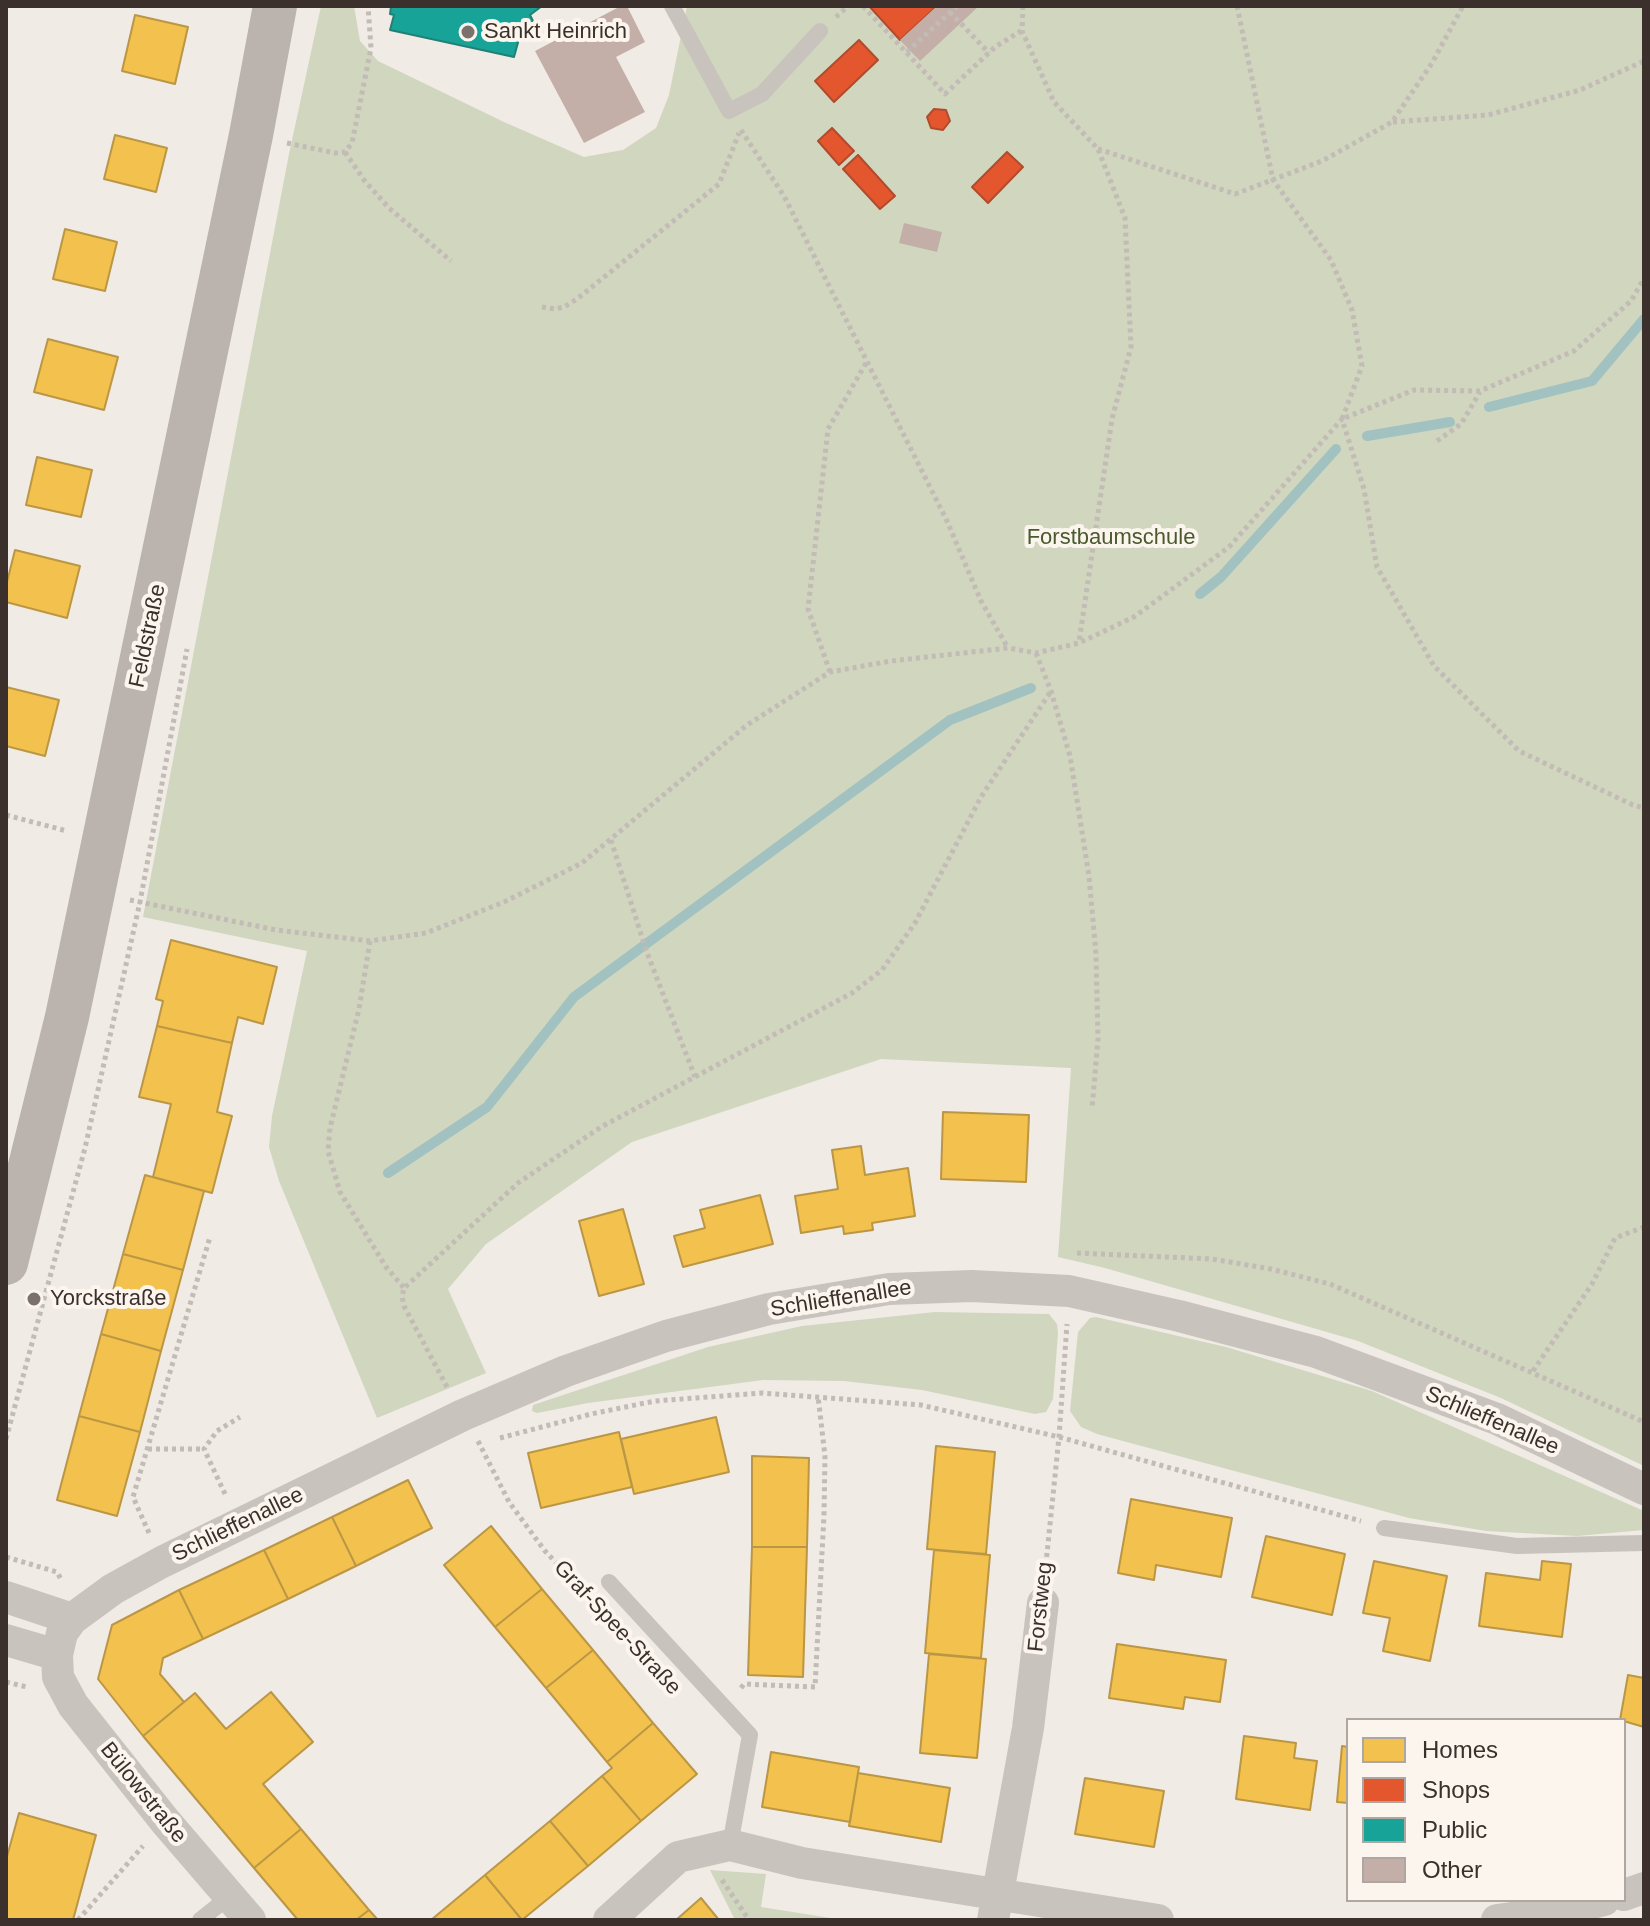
<!DOCTYPE html>
<html>
<head>
<meta charset="utf-8">
<style>
	body { margin:0 }
	#map { position:relative; width:1650px; height:1926px; overflow:hidden; background:#f0ebe5; font-family:Helvetica,sans-serif }
	canvas { display:block }
	.frame { position:absolute; inset:0; border:8px solid #3b302b; pointer-events:none }
	.legend { position:absolute; left:1346px; top:1718px; width:280px; height:184px; box-sizing:border-box; background:#fbf5ee; border:2px solid #aea6a0; margin:0; padding:10px 14px; list-style:none; font-size:24px; color:#3b302b }
	.legend li { display:flex; align-items:center; gap:16px; height:40px }
	.legend b { width:40px; border:2px solid #aea6a0 }
</style>
</head>
<body>
<div id="map">
<canvas width="1650" height="1926"></canvas>
<div class="frame"></div>
<ul class="legend">
<li><b style="height:22px;background:#f2c14e"></b>Homes</li>
<li><b style="height:22px;background:#e4572e"></b>Shops</li>
<li><b style="height:22px;background:#17a398"></b>Public</li>
<li><b style="height:22px;background:#c3afa7"></b>Other</li>
</ul>
</div>
<script>
const c = document.querySelector('canvas').getContext('2d');
c.lineJoin = 'round';
function fillPath(path, color) { c.fillStyle = color; c.fill(path, 'evenodd'); }
const poly = rows => new Path2D(rows.map(r => 'M' + r).join(''));
function trace(path, color, width, dash) { c.strokeStyle = color; c.lineWidth = width; c.lineCap = dash ? 'butt' : 'round'; c.setLineDash(dash || []); c.stroke(path); }
function label(font, color, halo, rows, align = 'center') {
  c.font = font + ' Helvetica,sans-serif'; c.lineWidth = 8; c.setLineDash([]); c.textBaseline = 'middle'; c.strokeStyle = halo; c.fillStyle = color; for (const [text, x, y, turn = 0] of rows) {
    c.save(); c.translate(x, y); c.rotate((+turn || 0) * Math.PI / 180); c.textAlign = isNaN(turn) ? turn : align; if (halo) c.strokeText(text, 0, 0); c.fillText(text, 0, 0); c.restore();
  }
}
const green = poly([
	[321,6,354,6,360,41,378,61,504,122,584,157,623,150,656,128,669,95,687,6,1644,6,1644,1466,1501,1398,1358,1341,1105,1268,1058,1257,1071,1068,881,1059,632,1142,486,1244,448,1289,486,1373,377,1418,279,1181,269,1147,272,1116,307,951,143,917,289,154],
	[935,1312,1049,1314,1057,1324,1058,1333,1053,1399,1046,1412,1035,1414,922,1390,844,1381,763,1380,588,1403,537,1413,532,1411,533,1405,708,1347,802,1326],
	[1096,1317,1226,1347,1372,1391,1644,1511,1644,1530,1577,1536,1486,1531,1409,1518,1097,1434,1081,1427,1070,1411,1078,1332,1090,1318],
	[710,1870,766,1874,761,1907,843,1920,735,1920]
]);
const homes = poly([
	[135,15,188,27,175,84,122,71,135,15],
	[115,135,167,148,156,192,104,179,115,135],
	[65,229,117,242,105,291,53,279,65,229],
	[48,339,118,357,104,410,34,392,48,339],
	[37,457,92,470,81,517,26,505,37,457],
	[15,550,80,566,67,618,6,602,6,586,15,550],
	[6,687,59,700,45,756,6,746,6,687],
	[171,940,277,967,263,1024,238,1017,232,1043,157,1026,163,1001,156,999,171,940],
	[157,1026,232,1043,217,1112,232,1116,212,1193,153,1177,171,1104,139,1097,157,1026],
	[943,1112,1029,1115,1026,1182,941,1179,943,1112],
	[861,1146,865,1175,908,1168,915,1216,872,1223,873,1230,844,1234,843,1226,801,1233,795,1196,838,1189,832,1150,861,1146],
	[145,1175,204,1191,183,1270,123,1254,145,1175],
	[760,1195,773,1244,683,1267,674,1236,705,1228,700,1210,760,1195],
	[623,1209,644,1284,599,1296,579,1221,623,1209],
	[123,1254,183,1270,161,1351,101,1334,123,1254],
	[101,1334,161,1351,140,1432,79,1416,101,1334],
	[79,1416,140,1432,117,1516,57,1500,79,1416],
	[716,1417,729,1472,634,1494,621,1439,716,1417],
	[619,1432,632,1487,541,1508,528,1453,619,1432],
	[936,1446,995,1452,986,1554,927,1549,936,1446],
	[752,1456,809,1458,807,1547,752,1547,752,1456],
	[408,1480,432,1528,356,1566,332,1517,408,1480],
	[1131,1499,1232,1518,1221,1577,1156,1565,1154,1580,1118,1573,1131,1499],
	[332,1517,356,1566,288,1599,264,1550,332,1517],
	[491,1526,542,1589,495,1627,444,1565,491,1526],
	[1266,1536,1345,1554,1332,1615,1252,1597,1266,1536],
	[752,1547,807,1547,803,1677,748,1675,752,1547],
	[264,1550,288,1599,203,1639,179,1590,264,1550],
	[934,1550,990,1555,981,1658,925,1653,934,1550],
	[1374,1561,1447,1576,1430,1661,1383,1651,1390,1618,1363,1613,1374,1561],
	[1542,1561,1571,1564,1562,1637,1479,1626,1486,1573,1540,1580,1542,1561],
	[542,1589,593,1650,546,1688,495,1627,542,1589],
	[179,1590,203,1639,163,1658,160,1674,184,1702,143,1736,98,1679,112,1625,179,1590],
	[1117,1644,1226,1660,1220,1702,1185,1697,1183,1709,1109,1698,1117,1644],
	[593,1650,653,1723,607,1762,546,1688,593,1650],
	[929,1654,986,1659,977,1758,920,1753,929,1654],
	[1628,1675,1644,1678,1644,1727,1620,1720,1628,1675],
	[271,1692,313,1742,263,1784,301,1829,254,1868,143,1736,195,1693,226,1729,271,1692],
	[653,1723,697,1774,641,1821,602,1776,612,1768,607,1762,653,1723],
	[1244,1736,1296,1743,1294,1758,1317,1761,1310,1810,1236,1799,1244,1736],
	[1342,1746,1348,1747,1348,1803,1337,1802,1342,1746],
	[771,1752,859,1767,850,1822,762,1807,771,1752],
	[858,1773,950,1788,941,1842,849,1826,858,1773],
	[602,1776,641,1821,588,1866,550,1821,602,1776],
	[1085,1778,1164,1791,1154,1847,1075,1834,1085,1778],
	[19,1813,96,1835,73,1920,6,1920,6,1860,19,1813],
	[550,1821,588,1866,522,1920,485,1875,550,1821],
	[301,1829,369,1910,356,1920,298,1920,254,1868,301,1829],
	[485,1875,522,1920,431,1920,485,1875],
	[701,1898,719,1920,676,1920,701,1898],
	[369,1910,378,1920,356,1920,369,1910]
]);
const shops = poly([
	[869,6,937,6,900,40,869,6],
	[859,40,878,60,834,102,815,81,859,40],
	[934,109,946,110,950,121,943,130,931,128,927,117,934,109],
	[832,128,854,151,839,165,818,141,832,128],
	[1007,152,1023,167,988,203,972,187,1007,152],
	[858,155,895,196,880,209,843,169,858,155]
]);
const public = poly([
	[391,6,542,6,530,15,535,25,534,34,524,41,519,39,514,57,390,30,394,15,390,14,391,6]
]);
const stream = poly([
	[1489,407,1592,381,1644,319],
	[1367,436,1450,422],
	[1200,594,1221,577,1336,449],
	[388,1173,487,1107,574,997,950,720,1031,688]
]);
const building = poly([
	[621,6,627,6,645,42,616,57,645,112,584,143,535,51],
	[937,6,979,6,920,61,900,40],
	[904,223,942,232,937,252,899,243]
]);
const path = poly([
	[863,6,945,94,995,47,1021,31],
	[1023,6,1022,31,1054,102,1098,149,1125,218,1131,347,1112,419,1079,642],
	[1237,6,1273,180,1331,260,1352,310,1362,366,1342,419,1414,390,1480,391,1574,351,1631,301,1644,278],
	[950,12,989,53],
	[836,17,848,6],
	[907,52,957,6],
	[1393,122,1488,115,1580,90,1644,61],
	[741,130,784,196,947,521,981,601,1008,648],
	[287,143,335,153,345,152,352,143,371,48,368,6],
	[1098,149,1235,194,1322,161,1392,122,1432,63,1463,6],
	[345,152,364,180,389,208,451,261],
	[542,307,555,309,564,307,577,299,719,184,739,133],
	[1437,441,1461,424,1480,392],
	[1036,653,1051,691,1070,756,1089,876,1096,954,1098,1039,1092,1109],
	[830,672,808,609,828,429,866,363],
	[6,815,67,831],
	[611,840,646,950,695,1077],
	[130,900,276,930,370,941,426,933,504,902,582,863,747,725,830,672,891,661,1008,648,1036,653,1079,643,1134,617,1229,547,1342,419,1364,489,1377,567,1434,666,1519,751,1633,805,1644,808],
	[370,941,359,1009,330,1128,328,1151,340,1192,386,1267,404,1288],
	[1077,1253,1212,1259,1271,1269,1330,1284,1644,1422],
	[1533,1371,1592,1284,1615,1238,1644,1227],
	[447,1387,404,1306,402,1296,404,1288,518,1183,601,1127,852,993,882,970,915,923,981,797,1051,691],
	[500,1438,591,1414,655,1401,762,1393,921,1405,1059,1437,1361,1521],
	[6,1439,85,1148,140,902,187,649],
	[478,1441,509,1502,545,1551,587,1595],
	[148,1449,204,1449],
	[225,1494,204,1449,217,1431,240,1417],
	[149,1533,133,1497,210,1237],
	[6,1557,57,1572,62,1581],
	[1045,1573,1059,1437,1067,1324],
	[6,1682,27,1687],
	[741,1688,744,1684,815,1687,824,1515,825,1456,818,1396],
	[722,1880,749,1920],
	[78,1920,143,1846]
]);
const lane = poly([
	[672,6,729,111,762,94,820,31],
	[1384,1528,1517,1546,1644,1543],
	[609,1582,750,1735,730,1845],
	[200,1920,230,1896]
]);
const street = poly([
	[6,1597,72,1619],
	[6,1640,57,1655],
	[1624,1895,1644,1888],
	[250,1920,165,1821,73,1705,58,1677,57,1655,62,1633,72,1619,113,1589,162,1562,463,1415,566,1371,666,1336,769,1309,889,1289,972,1286,1069,1291,1179,1316,1316,1352,1497,1419,1644,1489],
	[609,1920,678,1857,730,1845,802,1863,1158,1920],
	[993,1920,1028,1728,1043,1603],
	[1497,1920,1561,1911,1604,1900]
]);
const secondary = poly([
	[6,1263,67,1017,251,135,275,6]
]);
const markers = [
	[468,32,8,"#7a716c"],
	[34,1299,8,"#7a716c"]
];
const poiNames = [
	["Sankt Heinrich",484,32],
	["Yorckstraße",50,1299]
];
const parkNames = [
	["Forstbaumschule",1111,538]
];
const streetNames = [
	["Feldstraße",148,636,-78],
	["Schlieffenallee",841,1299,-9],
	["Schlieffenallee",1492,1421,23],
	["Schlieffenallee",238,1525,-26],
	["Forstweg",1041,1607,-84],
	["Graf-Spee-Straße",617,1628,47],
	["Bülowstraße",143,1793,51]
];
fillPath(green, '#d1d6bf');
fillPath(homes, '#f2c14e');
trace(homes, '#bb9644', 2);
fillPath(shops, '#e4572e');
trace(shops, '#b14b2d', 2);
fillPath(public, '#17a398');
trace(public, '#228077', 2);
trace(stream, '#a1c2c1', 10);
fillPath(building, '#c3afa7');
trace(path, '#c2bbb6', 5, [4, 4]);
trace(lane, '#c9c3be', 16);
trace(street, '#c9c3be', 32);
trace(secondary, '#bab3ae', 44);
for (const [x, y, r, color] of markers) { const dot = new Path2D(); dot.arc(x, y, r, 0, 2 * Math.PI); c.fillStyle = color; c.fill(dot); trace(dot, '#fbf5ee', 3); }
label('22px', '#3b302b', '#fbf5ee', poiNames, 'left');
label('22px', '#4a5a2e', '#fbf5ee', parkNames);
label('22px', '#3b302b', '#fbf5ee', streetNames);
</script>
</body>
</html>
